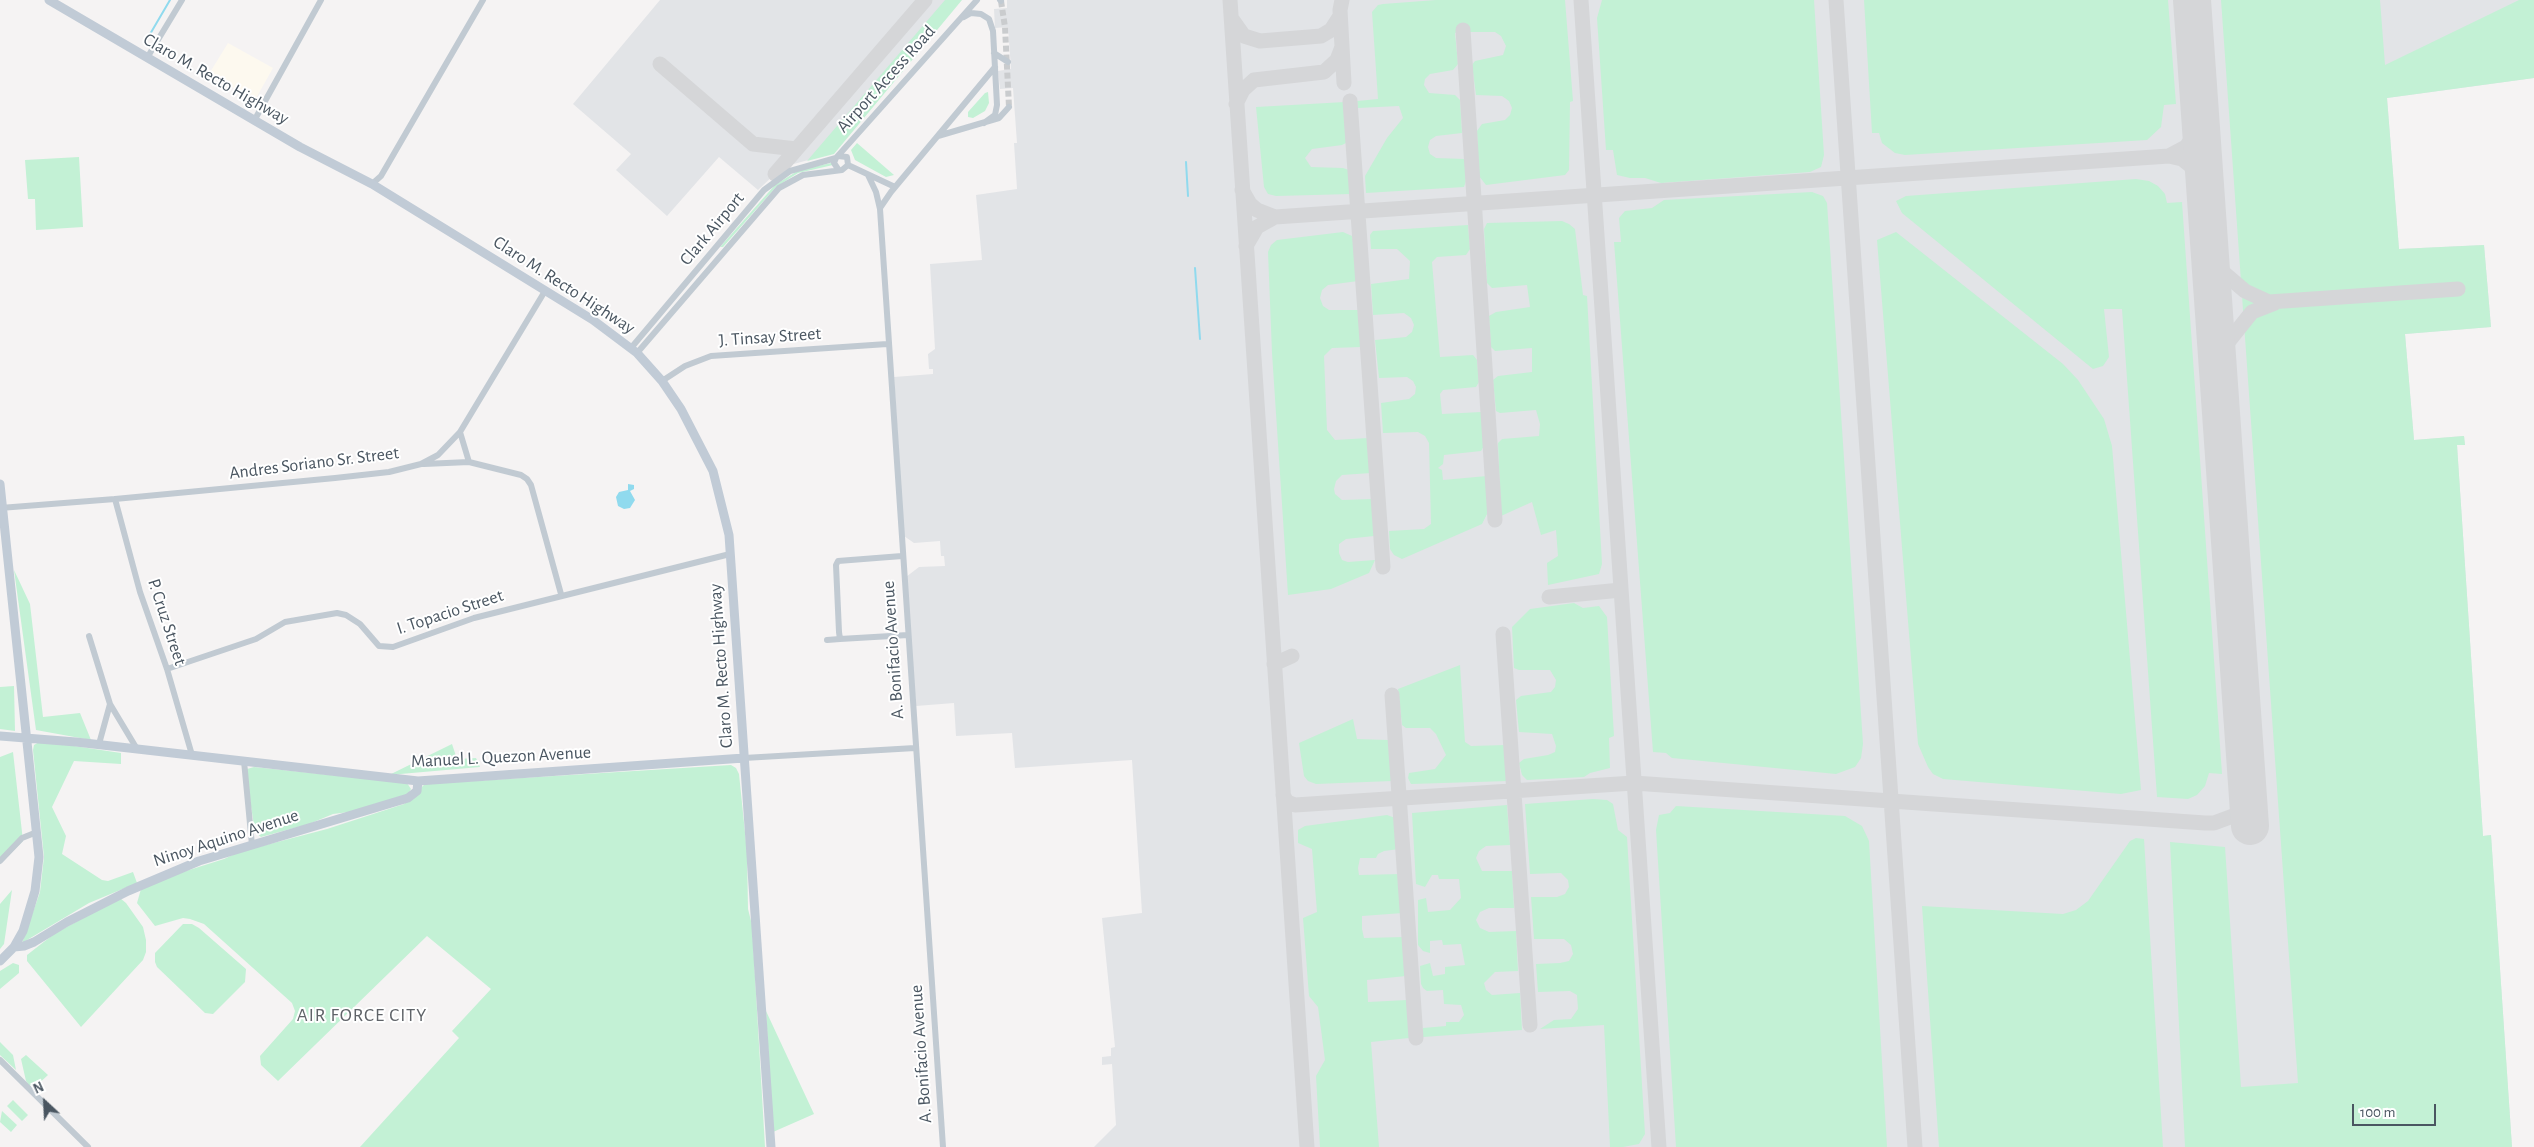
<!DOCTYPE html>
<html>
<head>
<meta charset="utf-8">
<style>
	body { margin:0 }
	#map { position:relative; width:2534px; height:1147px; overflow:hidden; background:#f5f3f3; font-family:"Alegreya Sans",sans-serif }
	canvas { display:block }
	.north { position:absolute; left:20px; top:1077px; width:50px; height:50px; -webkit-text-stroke:4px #fff; paint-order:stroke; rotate:335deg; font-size:14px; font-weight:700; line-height:20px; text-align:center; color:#4a5661 }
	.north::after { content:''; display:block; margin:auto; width:18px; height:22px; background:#4a5661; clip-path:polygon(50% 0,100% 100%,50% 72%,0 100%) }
	.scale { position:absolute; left:2352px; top:1104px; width:84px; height:22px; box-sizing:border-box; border:2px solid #4a5661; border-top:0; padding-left:6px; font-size:15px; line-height:18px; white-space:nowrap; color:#4a5661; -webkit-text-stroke:4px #fff; paint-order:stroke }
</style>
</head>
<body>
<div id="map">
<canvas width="2534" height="1147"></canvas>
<div class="north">N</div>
<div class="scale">100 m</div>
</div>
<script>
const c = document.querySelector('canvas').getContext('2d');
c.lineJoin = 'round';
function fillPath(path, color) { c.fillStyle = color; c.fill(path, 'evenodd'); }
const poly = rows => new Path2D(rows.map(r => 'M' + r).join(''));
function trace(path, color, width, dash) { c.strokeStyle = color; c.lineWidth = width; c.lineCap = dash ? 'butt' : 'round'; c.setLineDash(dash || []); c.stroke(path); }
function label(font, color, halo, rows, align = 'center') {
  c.font = font + ' "Alegreya Sans",sans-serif'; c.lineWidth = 4; c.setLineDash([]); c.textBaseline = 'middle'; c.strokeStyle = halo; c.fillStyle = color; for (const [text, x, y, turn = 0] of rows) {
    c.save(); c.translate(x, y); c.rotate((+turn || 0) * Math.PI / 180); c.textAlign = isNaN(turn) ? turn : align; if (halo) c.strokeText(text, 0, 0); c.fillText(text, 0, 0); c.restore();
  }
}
const commercial = poly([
	[228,43,273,68,255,100,209,74]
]);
const airport = poly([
	[660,0,959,0,823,156,790,165,775,174,758,190,719,157,667,216,616,170,631,154,573,104],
	[1007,0,2534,0,2534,78,2387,98,2399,249,2484,245,2491,327,2405,334,2414,440,2464,436,2465,445,2457,445,2483,836,2491,835,2512,1147,1094,1147,1116,1125,1112,1064,1102,1065,1102,1057,1111,1056,1111,1048,1115,1047,1102,918,1142,913,1132,760,1015,768,1012,733,956,736,954,703,916,706,906,577,919,567,945,566,944,556,941,556,940,541,914,543,904,536,894,377,933,374,933,369,929,369,928,354,935,349,930,264,982,260,976,195,1017,189,1014,143,1017,143,1013,88,1000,89,998,71,1011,69,1008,27,995,28,994,9,1007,8]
]);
const green = poly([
	[945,0,962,0,834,154,807,161],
	[1436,0,1565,0,1573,101,1570,102,1569,170,1565,175,1486,185,1479,176,1477,131,1482,124,1505,120,1510,115,1512,108,1509,101,1502,96,1476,95,1472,65,1475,61,1503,55,1506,46,1501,36,1495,32,1470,32,1463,30,1455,33,1458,64,1453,70,1430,74,1425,79,1424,85,1429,93,1455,95,1460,100,1462,133,1436,136,1430,140,1428,147,1430,154,1436,158,1465,159,1466,181,1464,187,1366,193,1365,176,1387,138,1403,118,1399,106,1358,108,1357,101,1378,99,1372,12,1378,5,1383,4],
	[1602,0,1814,0,1824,155,1821,167,1810,172,1661,183,1645,178,1630,178,1617,175,1613,150,1606,150,1597,18],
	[1864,0,2168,0,2176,104,2164,105,2161,127,2147,140,1905,155,1895,153,1882,143,1879,133,1872,133],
	[2221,0,2380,0,2385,65,2519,0,2534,0,2534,78,2387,98,2399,249,2484,245,2491,327,2405,334,2414,440,2464,436,2465,445,2457,445,2483,836,2491,835,2512,1147,2185,1147,2170,842,2225,847,2241,1087,2298,1083],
	[988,92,989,103,985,111,973,118,968,117,968,112,985,93],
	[1345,102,1348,142,1342,145,1312,149,1305,158,1311,167,1343,168,1352,171,1351,194,1276,196,1268,194,1264,187,1256,107],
	[857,143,894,175,886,177,855,160,851,150],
	[79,157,83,227,36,230,35,199,28,199,25,160],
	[831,163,833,165,798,173,776,187,723,247,720,247,775,185,799,170],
	[2136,179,2149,181,2158,186,2165,194,2167,203,2182,202,2222,774,2209,773,2205,786,2197,795,2188,799,2157,797,2122,309,2104,309,2109,357,2103,366,2093,369,1902,213,1896,201,1906,196],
	[1812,192,1823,196,1827,203,1863,744,1861,758,1855,767,1836,774,1672,758,1666,753,1653,752,1614,242,1621,242,1619,218,1625,211,1652,208,1664,200],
	[1562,221,1569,224,1575,229,1583,295,1587,296,1602,564,1599,574,1548,585,1547,563,1558,556,1556,530,1541,535,1532,502,1501,516,1498,443,1502,439,1539,436,1540,424,1536,410,1500,413,1496,411,1493,380,1498,376,1532,372,1532,348,1495,351,1491,347,1489,316,1496,312,1530,307,1527,285,1492,288,1487,283,1484,229,1487,223],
	[1468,225,1470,249,1466,255,1437,257,1432,262,1440,357,1473,355,1477,360,1479,382,1476,387,1443,390,1440,394,1442,414,1481,412,1484,446,1481,451,1444,455,1443,464,1438,468,1442,470,1443,480,1487,476,1488,512,1482,524,1402,559,1394,555,1390,549,1389,531,1424,529,1431,524,1429,443,1425,436,1418,432,1383,433,1381,403,1409,399,1415,394,1416,387,1413,381,1407,377,1379,378,1375,340,1406,337,1412,332,1414,325,1411,318,1404,313,1373,315,1371,284,1409,279,1410,261,1397,249,1371,249,1370,235,1373,231],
	[1343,232,1352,236,1353,239,1358,281,1328,285,1322,290,1320,298,1323,306,1329,310,1359,310,1362,347,1332,348,1324,356,1327,430,1335,440,1368,438,1371,473,1342,475,1336,481,1334,489,1335,494,1342,500,1373,499,1374,536,1346,539,1339,544,1339,553,1342,560,1348,562,1375,560,1369,573,1331,589,1288,595,1272,353,1268,252,1271,245,1277,240],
	[1896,232,2063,364,2078,380,2104,419,2112,446,2141,790,2121,794,1943,779,1933,774,1928,767,1918,744,1877,240],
	[14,570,30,604,43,717,80,713,91,740,36,730],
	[1574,603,1583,608,1599,606,1607,617,1614,736,1609,738,1610,768,1590,773,1584,777,1527,780,1522,775,1519,763,1524,759,1548,755,1555,752,1556,746,1552,734,1519,732,1516,700,1521,696,1551,692,1555,687,1556,680,1550,670,1519,670,1514,668,1512,627,1530,609],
	[1460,665,1465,742,1471,746,1506,745,1508,781,1411,784,1408,778,1409,773,1435,769,1446,755,1436,734,1430,728,1406,728,1402,725,1398,689],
	[14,686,15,731,0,729,0,687],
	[1353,719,1357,739,1388,740,1392,781,1316,784,1308,781,1304,776,1299,743],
	[41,741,121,753,121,764,74,761,52,807,66,836,62,854,102,880,108,881,133,872,137,883,89,903,22,943,40,892,44,857,33,750,34,745],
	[452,744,457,759,476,758,480,767,389,775],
	[13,752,23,841,0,864,0,757],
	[731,765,736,768,739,774,747,852,748,909,752,925,765,1147,360,1147,459,1038,452,1031,491,989,427,936,278,1081,261,1065,260,1056,293,1019,295,1011,292,1003,204,924,190,919,183,918,155,926,137,903,141,889,170,876,224,859,239,852,327,829,404,804,425,784],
	[254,767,407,783,411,789,408,794,349,812,333,814,309,824,261,837,255,832,246,774,247,769],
	[1593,799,1607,800,1613,804,1618,830,1627,837,1645,1134,1639,1144,1623,1147,1610,1147,1604,1025,1540,1029,1554,1020,1571,1019,1578,1009,1577,995,1570,991,1538,992,1536,964,1560,963,1569,961,1573,954,1571,945,1564,939,1534,939,1531,897,1557,897,1565,894,1569,887,1568,880,1561,873,1530,874,1525,804],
	[1507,805,1510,845,1486,846,1479,851,1476,858,1482,871,1512,871,1514,908,1489,908,1480,912,1476,920,1480,928,1489,932,1516,931,1518,971,1495,972,1484,983,1486,990,1492,995,1520,993,1522,1030,1423,1037,1423,1028,1446,1026,1446,1022,1459,1022,1464,1015,1461,1005,1444,1004,1443,990,1427,991,1423,988,1421,984,1420,966,1430,963,1433,976,1445,974,1445,967,1465,965,1461,944,1443,945,1442,940,1430,941,1430,953,1423,951,1418,945,1418,900,1426,898,1428,912,1450,910,1461,898,1459,879,1439,879,1438,875,1432,875,1425,887,1416,884,1412,813],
	[1676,806,1845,816,1862,826,1869,841,1887,1147,1676,1147,1656,830,1659,815,1670,813],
	[1387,815,1398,819,1399,849,1384,851,1378,854,1376,858,1360,858,1358,868,1359,875,1401,874,1403,913,1362,916,1362,929,1364,938,1404,937,1406,976,1367,980,1368,1002,1407,1000,1409,1038,1371,1042,1379,1147,1320,1147,1316,1076,1325,1060,1318,1007,1309,996,1303,918,1317,912,1312,849,1298,843,1298,830,1305,826],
	[2136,838,2144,839,2163,1147,1939,1147,1922,906,2063,914,2076,910,2088,901,2130,841],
	[12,890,4,944,0,949,0,904],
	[120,898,126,903,143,927,146,940,146,952,143,960,81,1027,27,961,27,955,54,934],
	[183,924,192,924,199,928,246,969,245,982,213,1014,205,1013,157,967,155,962,155,953],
	[13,963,19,965,19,973,0,989,0,971],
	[766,1011,814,1114,773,1132],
	[0,1042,13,1055,16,1070,0,1055],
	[26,1055,48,1075,36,1086,29,1085,26,1081,21,1059],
	[13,1100,28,1115,22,1121,7,1106],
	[2,1111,17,1125,11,1132,0,1122]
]);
const water = poly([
	[628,484,634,485,634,489,630,491,635,500,630,508,624,509,618,506,616,497,619,492,628,490]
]);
const stream = poly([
	[146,41,170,0],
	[1186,162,1188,196],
	[1195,268,1200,339]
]);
const taxiway = poly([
	[1230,0,1307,1147],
	[1342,0,1340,10,1344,83],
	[1581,0,1659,1147],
	[1836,0,1915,1147],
	[1232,19,1244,36,1260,41,1321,36,1331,30,1340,16],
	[1463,30,1495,520],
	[660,64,753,144,796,149],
	[1350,101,1383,567],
	[1236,104,1243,90,1254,80,1324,72,1337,60,1342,47],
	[2169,156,2186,147,2201,125],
	[775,174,925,0],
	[1242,190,1250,204,1257,210,1275,217,2169,156,2182,159,2197,171,2206,194],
	[1246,246,1257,227,1275,217],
	[2211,262,2245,291,2269,302,2458,289],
	[2217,356,2252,312,2275,303],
	[1549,597,1621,590],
	[1503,634,1530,1025],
	[1274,664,1292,656],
	[1392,695,1416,1038],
	[1283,795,1287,802,1295,805,1634,783,2205,823,2214,823,2249,810]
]);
const runway = poly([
	[2192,0,2250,826]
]);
const streetTunnel = poly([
	[1001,1,1005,27,1009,107]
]);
const street = poly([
	[1000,0,1001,1],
	[964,17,971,13,981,14,989,19,993,31,997,105,995,115,984,123],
	[994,53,1008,62],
	[147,58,182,0],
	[254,121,321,0],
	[938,136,999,118,1009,107],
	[838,156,847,157,848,165],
	[848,165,895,187],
	[838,169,834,163,836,158,977,0],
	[868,175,876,192,880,209,943,1147],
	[372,184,381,176,483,0],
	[880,208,891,192,995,67],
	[631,348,764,190,790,171,836,158],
	[637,353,779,188,803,175,842,170,848,165],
	[662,381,685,366,711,356,887,344],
	[460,432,469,462],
	[424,464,469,462,521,475,527,479,531,485,561,594],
	[115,499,140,592,167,669,192,755],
	[0,508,115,499,335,478,389,472,421,464,438,455,460,432,545,291],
	[902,556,838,561,836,565,839,632,840,639,908,635],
	[89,636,110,704,137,749],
	[827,640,840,639],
	[167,669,256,639,285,622,337,613,346,615,360,624,379,646,393,647,474,618,730,554],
	[99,744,110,704],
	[744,758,915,748],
	[244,761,252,845],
	[0,861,22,838,37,832],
	[0,1060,88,1147]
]);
const secondary = poly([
	[49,0,300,147,372,184,593,320,637,353,662,381,681,409,713,471,729,535,771,1147],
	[0,484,39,857,35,891,23,931,14,947,0,961],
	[0,736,76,742,418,781,744,758],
	[14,947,24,946,34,942,67,922,128,891,199,861,408,798,417,791,418,781]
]);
const streetNames = [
	["Claro M. Recto Highway",216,79,30],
	["Airport Access Road",886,79,-48],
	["Clark Airport",712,229,-50],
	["Claro M. Recto Highway",564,285,33],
	["J. Tinsay Street",770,337,-4],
	["Andres Soriano Sr. Street",314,463,-7],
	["I. Topacio Street",450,612,-18],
	["P. Cruz Street",167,622,72],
	["A. Bonifacio Avenue",893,650,-94],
	["Claro M. Recto Highway",721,666,-94],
	["Manuel L. Quezon Avenue",501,757,-3],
	["Ninoy Aquino Avenue",226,838,-18],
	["A. Bonifacio Avenue",921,1054,-94]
];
const neighbourhoodNames = [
	["AIR FORCE CITY",362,1015]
];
fillPath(commercial, '#fdf9ef');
fillPath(airport, '#e2e4e7');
fillPath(green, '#c3f1d5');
fillPath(water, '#90daee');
trace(stream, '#90daee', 2);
trace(taxiway, '#d5d6d8', 15);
trace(runway, '#d5d6d8', 38);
trace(streetTunnel, '#caccce', 6, [6, 3]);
trace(street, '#c1cad2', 6);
trace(secondary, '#c1cbd6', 9);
label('18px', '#4a5661', '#fff', streetNames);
c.letterSpacing = '1px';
label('19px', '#5f6368', '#fff', neighbourhoodNames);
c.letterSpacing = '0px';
</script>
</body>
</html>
